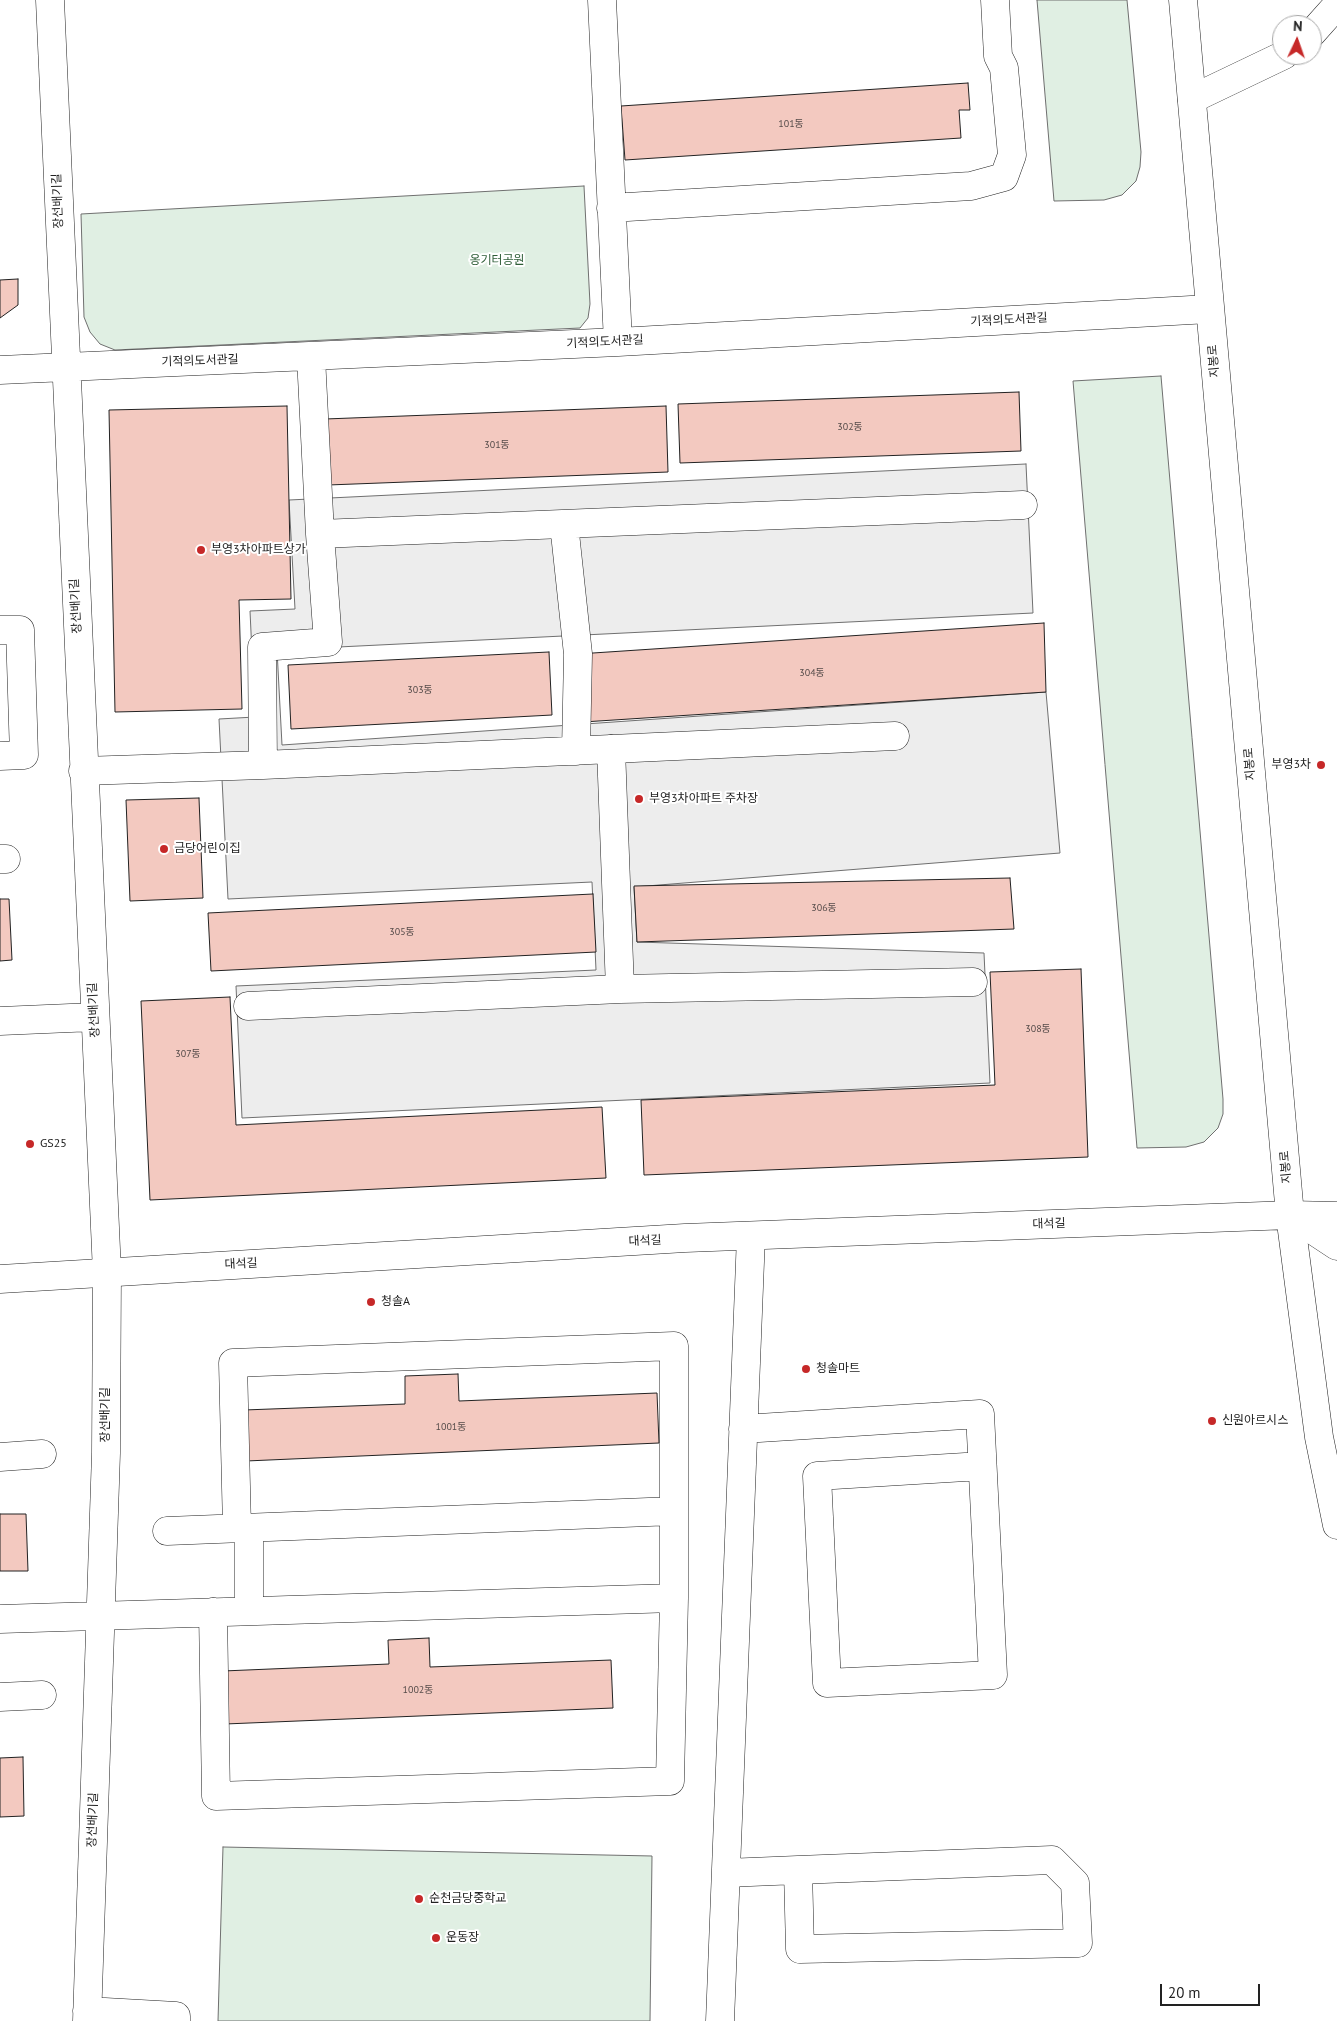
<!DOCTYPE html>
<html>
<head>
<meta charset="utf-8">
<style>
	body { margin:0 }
	#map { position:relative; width:1337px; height:2021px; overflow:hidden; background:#fff; font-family:"PT Sans",sans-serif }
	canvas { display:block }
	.north { position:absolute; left:1272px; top:15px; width:50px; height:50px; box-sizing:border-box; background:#fff; border:1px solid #a7a7a7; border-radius:50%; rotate:3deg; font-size:14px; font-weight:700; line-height:20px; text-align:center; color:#222 }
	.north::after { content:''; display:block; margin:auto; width:18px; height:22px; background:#c62828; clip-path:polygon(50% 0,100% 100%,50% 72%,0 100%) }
	.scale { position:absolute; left:1160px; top:1984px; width:100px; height:22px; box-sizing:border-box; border:2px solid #222; border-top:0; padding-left:6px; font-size:15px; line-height:18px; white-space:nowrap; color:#222; -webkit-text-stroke:4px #fff; paint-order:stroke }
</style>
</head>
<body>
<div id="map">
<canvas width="1337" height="2021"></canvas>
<div class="north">N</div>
<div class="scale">20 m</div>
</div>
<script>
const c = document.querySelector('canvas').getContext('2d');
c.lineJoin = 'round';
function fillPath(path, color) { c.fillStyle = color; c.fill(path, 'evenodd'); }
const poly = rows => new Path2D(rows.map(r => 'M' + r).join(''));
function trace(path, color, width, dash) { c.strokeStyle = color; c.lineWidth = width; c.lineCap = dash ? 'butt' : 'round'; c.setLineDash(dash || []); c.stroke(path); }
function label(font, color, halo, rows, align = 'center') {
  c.font = font + ' "PT Sans","Noto Sans KR",sans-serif'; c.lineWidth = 4; c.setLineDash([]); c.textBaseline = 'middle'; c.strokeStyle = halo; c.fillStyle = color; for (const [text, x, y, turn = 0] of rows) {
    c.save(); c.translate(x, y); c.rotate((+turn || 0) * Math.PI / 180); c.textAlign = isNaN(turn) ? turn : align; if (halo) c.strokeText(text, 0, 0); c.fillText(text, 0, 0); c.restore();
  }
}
const green = poly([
	[1037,0,1127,0,1141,152,1140,167,1136,181,1122,195,1104,200,1054,201,1037,0],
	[584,186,590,304,588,318,580,328,115,350,100,344,90,332,84,317,81,214,584,186],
	[1161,376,1223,1099,1223,1114,1218,1128,1204,1142,1186,1147,1137,1148,1073,381,1161,376],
	[223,1847,652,1856,650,2021,218,2021,223,1847]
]);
const parking = poly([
	[1026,464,1033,613,277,650,282,745,1046,692,1060,853,634,887,637,942,984,953,990,1083,242,1118,236,986,596,970,592,882,228,899,219,719,255,717,250,611,295,609,289,500,1026,464]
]);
const building = poly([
	[968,83,970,110,959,110,961,138,625,160,621,106,968,83],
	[18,279,18,305,0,318,0,280,18,279],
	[1019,392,1021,451,680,463,678,404,1019,392],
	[287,406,291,599,239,600,242,709,115,712,109,410,287,406],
	[666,406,668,472,328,485,325,419,666,406],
	[1044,623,1046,692,583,722,578,654,1044,623],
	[549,652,552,715,291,729,288,665,549,652],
	[199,798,203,898,130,901,126,800,199,798],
	[1010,878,1014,929,637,942,634,886,1010,878],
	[593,894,596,952,211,971,208,913,593,894],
	[0,899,9,899,12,960,0,961,0,899],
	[1081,969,1088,1157,644,1175,641,1100,995,1085,990,972,1081,969],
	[230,997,236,1125,602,1107,606,1178,150,1200,141,1001,230,997],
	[458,1374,459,1401,657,1393,659,1443,246,1461,244,1410,405,1404,405,1376,458,1374],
	[0,1514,26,1514,28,1571,0,1571,0,1514],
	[429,1638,430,1667,611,1660,613,1708,225,1724,223,1671,389,1664,388,1640,429,1638],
	[23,1757,24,1816,0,1817,0,1758,23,1757]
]);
const minor = poly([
	[50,0,107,1272,106,1453,87,2021],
	[602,0,618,342],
	[1312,33,1337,5],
	[1192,99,1284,55],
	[611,208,971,186,1004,177,1012,155,1004,68,998,56,995,0],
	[0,370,618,342,1209,309],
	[564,524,578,654,576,751],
	[320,534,1023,505],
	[0,630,20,630,24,755,0,756],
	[611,749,620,989],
	[263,765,262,647,328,642,320,534,311,357],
	[83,771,263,765,895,736],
	[0,859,6,859],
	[248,1006,620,989,973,982],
	[0,1021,94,1017],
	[1290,1215,1337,1246],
	[1290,1215,1337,1216],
	[743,1429,980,1414,993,1675,827,1683,817,1476,982,1466],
	[0,1457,42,1454],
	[237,1528,233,1363,674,1346,674,1598],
	[249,1528,249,1611],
	[167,1531,674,1511],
	[0,1619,674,1598,670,1781,216,1796,213,1612],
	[0,1697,42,1695],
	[726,1873,798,1870,1052,1860,1075,1883,1078,1943,800,1949,798,1870],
	[87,2011,176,2016,176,2021],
	[720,2021,751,1236]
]);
const major = poly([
	[1183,0,1290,1215,1319,1437,1337,1525],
	[0,1279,685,1238,1290,1215]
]);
const markers = [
	[201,550,5,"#c62828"],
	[1321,765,5,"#c62828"],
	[639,799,5,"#c62828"],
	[164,849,5,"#c62828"],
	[30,1144,5,"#c62828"],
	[371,1302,5,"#c62828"],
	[806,1369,5,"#c62828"],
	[1212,1421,5,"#c62828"],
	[419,1899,5,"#c62828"],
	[436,1938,5,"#c62828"]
];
const numberNames = [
	["101동",791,124],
	["302동",850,427],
	["301동",497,445],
	["304동",812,673],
	["303동",420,690],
	["306동",824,908],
	["305동",402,932],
	["308동",1038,1029],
	["307동",188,1054],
	["1001동",451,1427],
	["1002동",418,1690]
];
const streetNames = [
	["장선배기길",58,201,-92],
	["기적의도서관길",1009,320,-3],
	["기적의도서관길",605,342,-3],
	["기적의도서관길",200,361,-2],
	["지봉로",1214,361,-95],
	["장선배기길",76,606,-93],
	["지봉로",1250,764,-95],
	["장선배기길",94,1010,-93],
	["지봉로",1286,1167,-95],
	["대석길",1049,1224,-2],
	["대석길",645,1241,-3],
	["대석길",241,1264,-3],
	["장선배기길",106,1415,-90],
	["장선배기길",93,1820,-88]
];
const parkNames = [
	["옹기터공원",497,261]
];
const poiNames = [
	["부영3차아파트상가",211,550],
	["부영3차",1311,765,"right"],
	["부영3차아파트 주차장",649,799],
	["금당어린이집",174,849],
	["GS25",40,1144],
	["청솔A",381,1302],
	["청솔마트",816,1369],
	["신원아르시스",1222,1421],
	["순천금당중학교",429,1899],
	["운동장",446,1938]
];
fillPath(green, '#e0efe3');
trace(green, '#6f6f6f', 1);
fillPath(parking, '#ededed');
trace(parking, '#6f6f6f', 1);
fillPath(building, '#f3c9c0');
trace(building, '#222', 1);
trace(minor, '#222', 29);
trace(major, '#222', 29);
trace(minor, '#fff', 28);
trace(major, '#fff', 28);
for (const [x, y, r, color] of markers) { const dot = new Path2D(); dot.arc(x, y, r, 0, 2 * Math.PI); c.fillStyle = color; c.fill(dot); trace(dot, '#fff', 2); }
label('10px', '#564c4a', null, numberNames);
label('12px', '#222', '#fff', streetNames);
label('12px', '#2f5e38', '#fff', parkNames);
label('12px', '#222', '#fff', poiNames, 'left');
</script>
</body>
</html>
